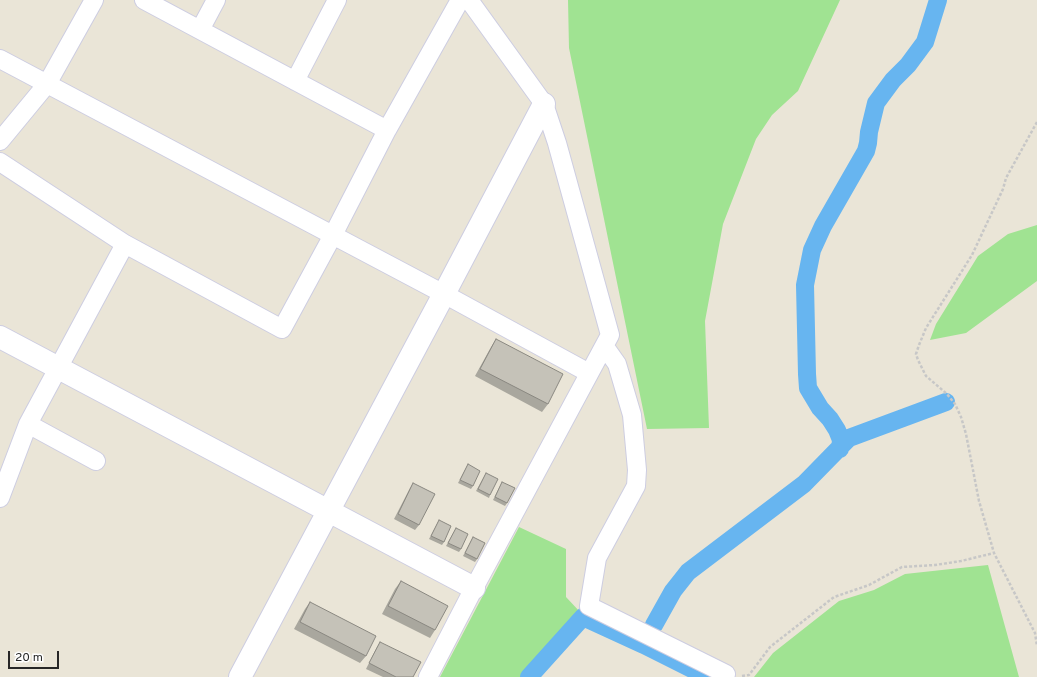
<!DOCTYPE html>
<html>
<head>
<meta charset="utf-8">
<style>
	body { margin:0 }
	#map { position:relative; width:1037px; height:677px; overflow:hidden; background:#eae5d7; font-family:Overpass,sans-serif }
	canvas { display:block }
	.scale { position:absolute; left:8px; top:651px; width:51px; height:18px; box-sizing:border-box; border:2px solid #272727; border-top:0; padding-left:5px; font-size:12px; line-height:14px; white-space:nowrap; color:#272727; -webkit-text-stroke:3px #fff; paint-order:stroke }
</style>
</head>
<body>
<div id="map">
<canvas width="1037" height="677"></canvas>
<div class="scale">20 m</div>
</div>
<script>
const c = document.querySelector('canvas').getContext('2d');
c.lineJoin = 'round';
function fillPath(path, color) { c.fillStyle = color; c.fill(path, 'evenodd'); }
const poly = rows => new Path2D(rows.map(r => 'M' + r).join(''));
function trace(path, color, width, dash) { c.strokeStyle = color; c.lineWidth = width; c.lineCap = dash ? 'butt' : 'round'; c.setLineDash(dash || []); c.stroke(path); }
const green = poly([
	[568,0,840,0,798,91,772,115,756,139,723,224,705,321,709,428,647,429,569,48],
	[1037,225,1037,281,966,333,930,340,936,324,978,256,1008,234],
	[519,527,566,549,566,597,581,613,522,677,440,677],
	[988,565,1019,677,754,677,773,653,839,601,874,590,905,574]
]);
const canal = poly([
	[840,449,841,440,837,430,830,419,820,408,808,388,807,374,805,285,812,250,823,226,866,151,868,143,869,132,876,103,893,80,908,65,925,42,938,0],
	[654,625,673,591,688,572,804,484,849,438,946,402],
	[529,677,583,617,644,645,708,677]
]);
const path = poly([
	[1037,122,1006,178,1003,189,972,255,926,328,919,345,916,354,918,360,926,376,947,394,955,404,961,417,966,434,979,501,994,553,1035,633,1037,646],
	[742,676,749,675,770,647,834,597,869,585,902,567,935,565,961,561,994,553]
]);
const street = poly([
	[144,0,387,130],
	[200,30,216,0],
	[0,59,444,294,589,373],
	[295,81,337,0],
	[0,141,47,84,94,0],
	[0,162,125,244,282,329,333,235,387,130,460,0],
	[605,347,617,364,632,415,637,470,636,486,597,558,589,606,726,674],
	[28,424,96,461],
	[0,498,28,424,125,244],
	[428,677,474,588,610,335,557,143,544,104,469,0]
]);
const secondary = poly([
	[0,337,474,588],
	[240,677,444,294,544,104]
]);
const wall = poly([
	[496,339,548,404,542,412,475,376,491,347],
	[468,464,473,486,471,489,458,483],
	[486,473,490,495,489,498,476,491],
	[502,482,507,503,505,506,493,500],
	[413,483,419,525,415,530,394,519,410,488],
	[439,520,444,542,442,545,429,539],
	[456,528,461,549,459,552,446,546],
	[473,537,477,559,475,562,463,556],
	[401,581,435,630,430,638,382,614,395,589],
	[310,602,366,656,360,663,294,629,305,609],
	[380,642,413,677,383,677,366,669,377,647]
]);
const building = poly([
	[496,339,563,374,548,404,480,369,496,339],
	[468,464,480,471,473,486,460,480,468,464],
	[486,473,498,479,490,495,478,489,486,473],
	[502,482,515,488,507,503,495,497,502,482],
	[413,483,435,494,419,525,398,514,413,483],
	[439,520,451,526,444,542,431,536,439,520],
	[456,528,468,534,461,549,448,543,456,528],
	[473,537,485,543,477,559,465,553,473,537],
	[401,581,448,606,435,630,388,606,401,581],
	[310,602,376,636,366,656,300,622,310,602],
	[380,642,421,662,413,677,396,677,369,663,380,642]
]);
fillPath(green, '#a0e392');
trace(canal, '#67b5f0', 18);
trace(street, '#cdcde1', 20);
trace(secondary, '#cdcde1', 24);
trace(path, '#c7c7c7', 2.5, [3, 2]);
trace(street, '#fff', 18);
trace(secondary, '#fff', 22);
fillPath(wall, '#a9a79e');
fillPath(building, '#c5c2b8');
trace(building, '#8a8881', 1);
</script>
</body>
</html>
